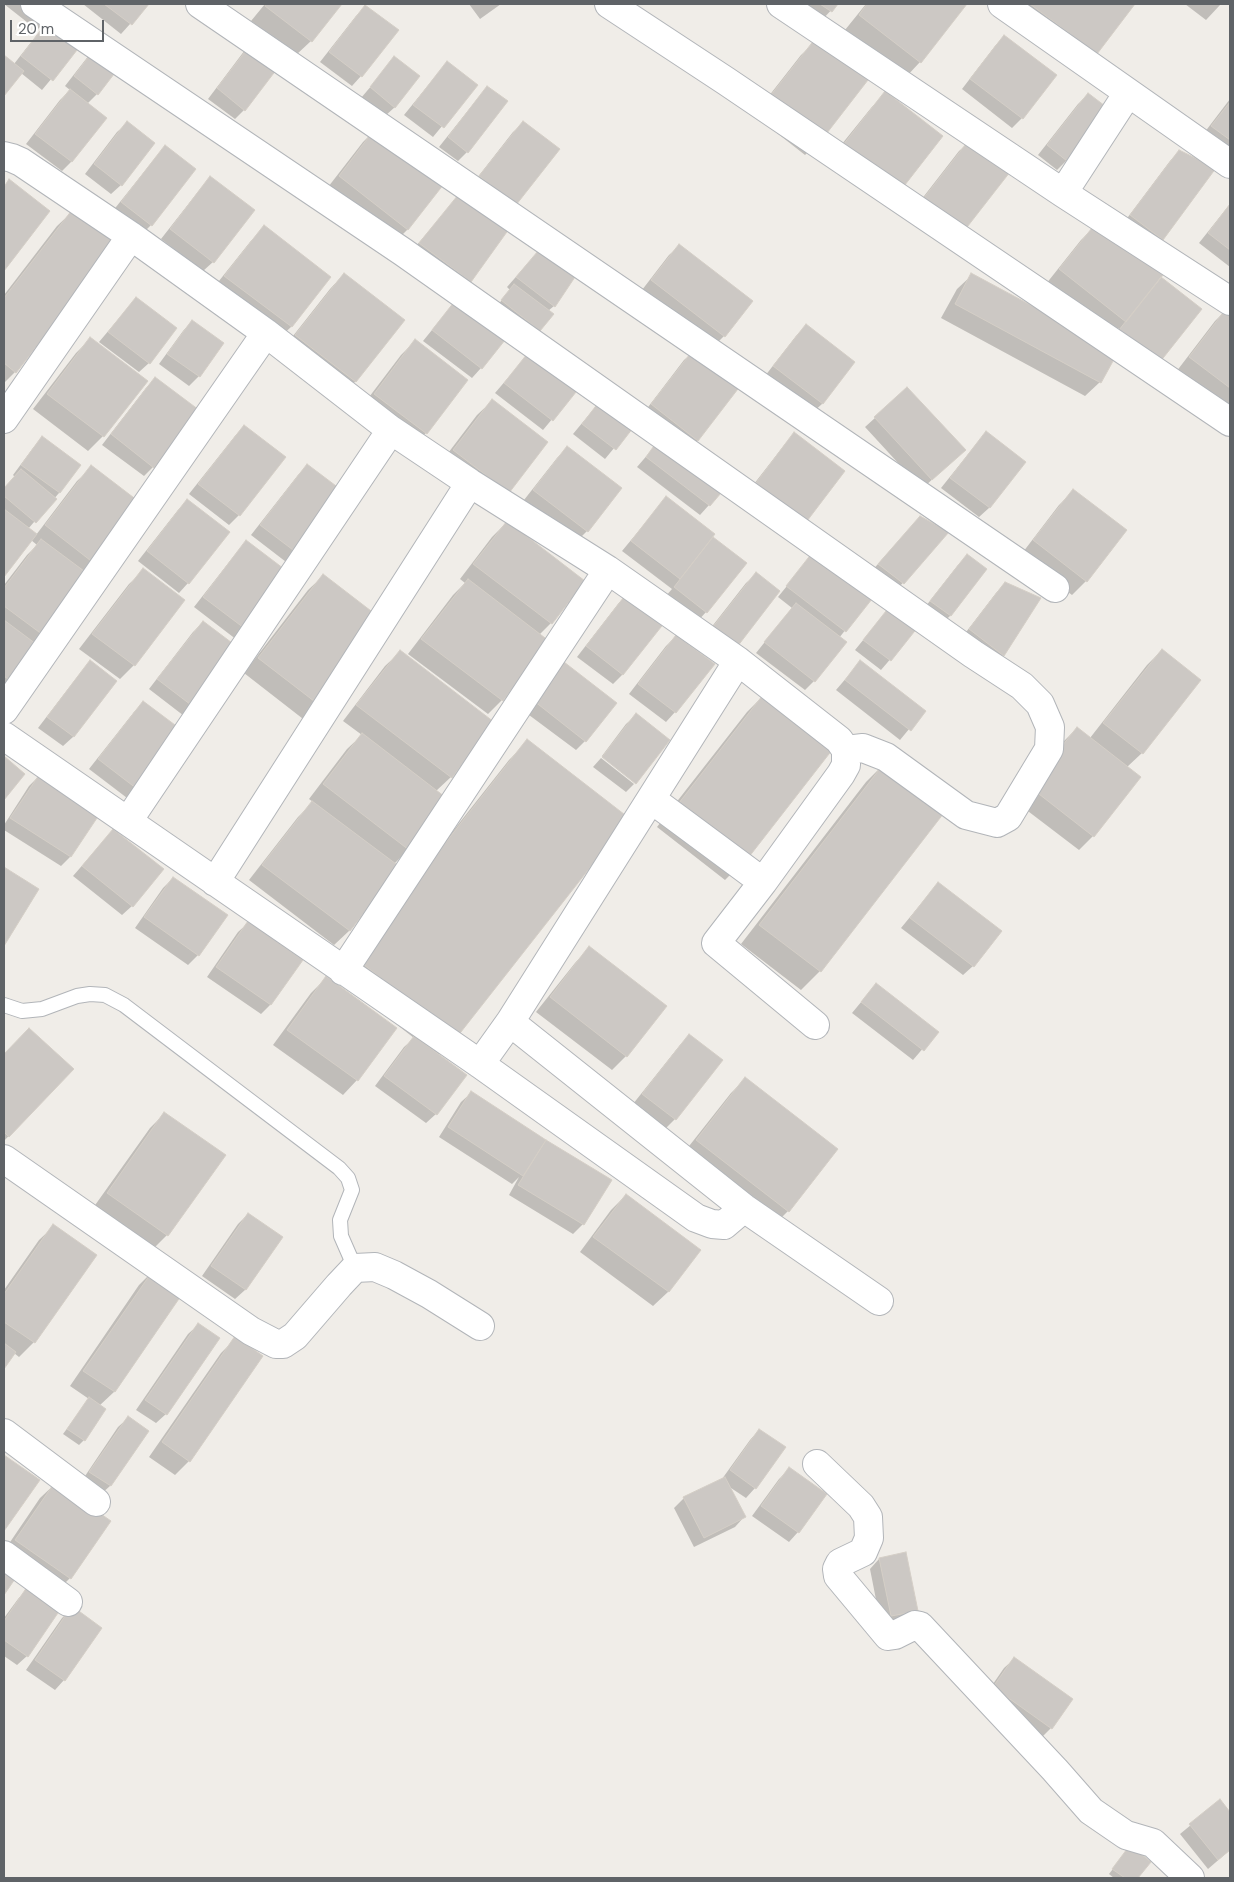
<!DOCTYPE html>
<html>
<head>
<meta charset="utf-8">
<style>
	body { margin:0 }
	#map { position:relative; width:1234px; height:1882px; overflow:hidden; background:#f0ede8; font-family:"DM Sans",sans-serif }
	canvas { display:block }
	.frame { position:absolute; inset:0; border:5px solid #5f6367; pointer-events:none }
	.scale { position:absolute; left:10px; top:20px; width:94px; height:22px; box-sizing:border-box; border:2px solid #5f6367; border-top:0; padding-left:6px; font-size:15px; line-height:18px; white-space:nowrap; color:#5f6367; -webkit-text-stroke:4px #fff; paint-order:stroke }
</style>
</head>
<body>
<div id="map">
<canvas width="1234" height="1882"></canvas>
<div class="frame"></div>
<div class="scale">20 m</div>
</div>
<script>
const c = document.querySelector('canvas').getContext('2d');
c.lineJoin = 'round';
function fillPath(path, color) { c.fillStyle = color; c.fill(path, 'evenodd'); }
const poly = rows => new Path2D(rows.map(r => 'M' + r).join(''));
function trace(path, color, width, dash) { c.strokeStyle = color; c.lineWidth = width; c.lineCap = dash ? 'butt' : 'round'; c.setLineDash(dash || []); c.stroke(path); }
const shadow = poly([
	[4,4,60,4,50,17,82,42,42,90,21,73,4,94,4,56,14,64,46,23,45,22,37,30],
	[83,4,148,4,121,34],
	[265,4,340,4,311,41,296,55,251,21],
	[469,4,501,4,480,19],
	[798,4,837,4,821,21],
	[866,4,966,4,920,62,906,77,845,30],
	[1021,4,1134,4,1096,53],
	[1185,4,1221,4,1206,20],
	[365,7,361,76,352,86,320,62,356,16],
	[1004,36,1022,118,1012,128,962,89,995,46],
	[816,41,819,141,805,155,754,115,801,55],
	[248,46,244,110,235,119,208,99],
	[93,50,97,94,87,104,105,118,71,162,62,171,26,144,60,100,70,90,65,86],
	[395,58,395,107,385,116,361,98],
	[438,73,476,85,433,137,404,115],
	[488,88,467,152,458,161,439,147,478,98],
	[885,93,942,137,829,160,871,108],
	[1088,94,1067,160,1057,170,1038,155,1078,104],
	[1230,99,1230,166,1198,141],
	[127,123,121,185,111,194,85,174,117,132],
	[523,123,515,204,470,187,513,132],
	[377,128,408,229,393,244,325,191,363,142],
	[969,142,1008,172,914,209,959,151],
	[165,147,195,169,151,225,141,235,112,212,156,157],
	[1179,151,1214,168,1162,239,1152,249,1122,225,1170,161],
	[211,178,213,262,203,271,161,239,201,188],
	[9,181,49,211,4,269,4,187],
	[458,197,508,229,470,282,460,291,410,253],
	[1230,204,1230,267,1199,243],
	[72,212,15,372,4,383,4,295,57,226],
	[1096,225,1161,275,1100,382,1085,396,941,318,957,289,972,275,1105,347,1119,329,1118,328,1111,335,1046,284,1081,240],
	[264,227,329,277,291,327,276,341,211,291,250,242],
	[679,246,751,301,724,336,714,346,642,290,669,255],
	[529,262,554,306,548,311,540,330,535,335,497,306,510,290,507,287],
	[344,274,356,381,341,395,282,350,330,289],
	[136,298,149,363,139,372,99,342],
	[458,298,481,368,472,378,423,341],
	[1229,307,1230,308,1230,413,1176,372,1215,321],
	[192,321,223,343,199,376,189,386,159,364,183,331],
	[806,326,854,362,822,404,812,413,765,376,796,336],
	[90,339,103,436,88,451,33,409,76,353],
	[415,341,466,380,426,433,411,448,360,409,401,355],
	[531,351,578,388,543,430,495,393],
	[694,351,698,440,688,449,642,415,684,360],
	[155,379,153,467,144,476,102,445,146,388],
	[907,389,954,459,922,489,865,427],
	[602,399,634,424,605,459,573,434],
	[492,401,508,492,439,465,477,415],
	[244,426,284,457,239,515,229,525,189,494,235,436],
	[986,433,1024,462,989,508,979,517,941,488,977,443],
	[794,434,796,530,747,493,785,444],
	[42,438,79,465,59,493,28,529,36,535,77,481,92,467,140,504,42,634,33,643,4,691,4,585,27,555,37,545,31,540,4,575,4,489,15,477,13,475,33,448],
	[656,445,709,505,700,515,637,467],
	[567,448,620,488,587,531,577,541,524,500,557,458],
	[307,466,346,496,290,565,251,535,298,475],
	[1073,491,1086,581,1072,595,1020,556,1059,505],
	[666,498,711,537,745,563,706,612,697,622,665,597,672,589,622,551],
	[187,501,188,583,179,593,138,561,178,510],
	[920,517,947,532,894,593,869,574],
	[507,522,583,581,551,623,539,635,502,700,488,714,408,654,453,595,465,583,460,579,492,537],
	[246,542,290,575,237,640,194,607,237,552],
	[812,555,870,599,839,638,814,681,805,690,756,653,792,608,778,597],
	[967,556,986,570,950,616,940,625,922,611,958,565],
	[144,570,134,665,120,679,79,649,129,584],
	[756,574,778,591,703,638,746,583],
	[323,576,386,624,307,722,244,673,308,590],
	[1005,583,1040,599,1003,655,993,665,960,640,996,593],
	[627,594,663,622,622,675,613,684,577,657,618,604],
	[890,607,917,628,881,670,855,650],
	[203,622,188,719,149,689,193,632],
	[676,636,675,712,666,722,629,694,666,646],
	[1162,650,1142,753,1127,767,1093,836,1079,850,1016,802,1062,743,1077,728,1090,738,1147,665],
	[400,652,492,723,451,777,436,791,409,849,394,864,398,868,349,931,334,945,249,880,298,817,313,802,309,799,347,749,362,735,343,721,385,666],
	[90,662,116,681,73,737,63,746,38,728,81,672],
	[860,662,924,711,900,740,836,690],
	[555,673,585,741,576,750,525,712],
	[766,693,744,861,725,880,657,827,747,712],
	[144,702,185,734,131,801,89,769,134,712],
	[636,715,636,782,602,756,626,724],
	[528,741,456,1037,438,1055,436,1114,426,1123,375,1086,404,1047,414,1038,337,978,509,760],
	[601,758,634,784,626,792,593,767],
	[885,763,946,810,820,971,801,990,741,944,866,782],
	[39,776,98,815,70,857,61,866,4,830,4,825,29,786],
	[113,830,132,906,122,915,73,876],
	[4,869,37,889,4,943],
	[173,878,198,955,188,965,135,928,163,888],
	[938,883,973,966,963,975,901,928],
	[248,923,302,960,270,1005,261,1014,207,977,238,932],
	[589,948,626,1056,612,1070,536,1012,575,963],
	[326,978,357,1080,343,1095,273,1045,311,993],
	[876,984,937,1032,913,1060,852,1013],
	[689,1036,721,1060,675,1119,665,1129,633,1104,680,1045],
	[15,1044,72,1069,4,1141,4,1055],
	[745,1079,788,1211,774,1225,682,1155,731,1093],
	[471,1093,610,1181,583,1224,573,1234,509,1195,519,1177,512,1184,439,1137,461,1102],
	[164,1114,167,1235,153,1249,93,1208,150,1128],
	[626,1195,699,1250,668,1292,653,1306,580,1252,611,1210],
	[248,1214,281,1237,245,1290,235,1299,202,1276,238,1224],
	[54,1226,95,1255,34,1342,19,1357,14,1353,4,1367,4,1290,39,1240],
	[154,1270,183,1290,114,1392,99,1406,84,1440,79,1445,63,1434,89,1399,70,1386,139,1285],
	[198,1325,166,1414,156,1423,136,1410,188,1334],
	[236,1338,189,1461,175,1475,149,1457,221,1353],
	[128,1418,147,1431,110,1486,100,1495,81,1482,118,1427],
	[759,1430,755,1488,746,1498,728,1486,744,1517,735,1527,694,1547,674,1508,684,1498,722,1479,750,1440],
	[4,1457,38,1481,4,1529],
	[789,1469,798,1532,789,1542,752,1516,779,1479],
	[55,1484,70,1578,56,1592,4,1551,40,1498],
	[879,1559,917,1610,907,1620,881,1625,870,1569],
	[27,1589,27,1656,17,1665,4,1656,4,1618,18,1599],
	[72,1608,64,1680,55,1690,26,1670,62,1618],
	[1014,1659,1051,1728,1042,1737,984,1697,1004,1668],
	[1220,1801,1230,1814,1230,1850,1208,1869,1180,1834],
	[1126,1852,1149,1862,1137,1878,1114,1878,1109,1874]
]);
const building = poly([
	[104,4,149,4,132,25,104,4],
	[266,4,342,4,312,42,265,6,266,4],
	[820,4,838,4,832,12,820,4],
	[867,4,967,4,921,63,859,15,867,4],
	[1030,4,1135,4,1097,54,1030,4],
	[365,5,399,30,362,77,329,52,365,5],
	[52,16,84,41,53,81,21,56,52,16],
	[258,35,286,57,245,111,217,88,258,35],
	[1004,35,1057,75,1023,119,970,79,1004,35],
	[102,39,127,57,98,95,74,76,102,39],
	[815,39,868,80,820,142,767,100,815,39],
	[4,55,24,71,4,96,4,55],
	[394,56,420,76,395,108,370,87,394,56],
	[447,61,478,85,444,128,413,105,447,61],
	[487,86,508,101,468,153,448,137,487,86],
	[70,89,107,118,72,162,35,134,70,89],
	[885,91,943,136,901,190,843,145,885,91],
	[1088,93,1109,109,1067,161,1047,145,1088,93],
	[1230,102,1230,140,1211,126,1230,102],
	[127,121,155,143,122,186,94,164,127,121],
	[523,121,560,149,516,205,479,176,523,121],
	[377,126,447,180,408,230,339,176,377,126],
	[969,140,1010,172,964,231,923,199,969,140],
	[165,145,196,169,152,226,121,202,165,145],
	[1179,150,1216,168,1163,240,1130,215,1179,150],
	[210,176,255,210,214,263,170,229,210,176],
	[9,179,50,211,4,271,4,187,9,179],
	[458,195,509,229,471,282,419,243,458,195],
	[1230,204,1230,250,1208,233,1230,204],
	[72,210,116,244,16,373,4,363,4,298,72,210],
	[1096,223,1163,275,1126,322,1059,269,1096,223],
	[264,225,331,277,292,327,224,276,264,225],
	[679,244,753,301,725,337,651,280,679,244],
	[538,251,575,277,555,307,516,277,538,251],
	[344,273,405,320,356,382,295,335,344,273],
	[971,273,1118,352,1101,383,955,304,971,273],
	[1161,277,1202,309,1156,367,1115,335,1161,277],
	[514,284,554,314,540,331,501,300,514,284],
	[136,297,177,328,150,364,108,332,136,297],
	[458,297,509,335,482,369,432,330,458,297],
	[1229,305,1230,306,1230,388,1189,357,1229,305],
	[192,320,224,343,200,377,167,354,192,320],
	[806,324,855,362,823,404,773,366,806,324],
	[90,337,148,381,104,437,47,394,90,337],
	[415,339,468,380,427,434,374,394,415,339],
	[531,349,580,387,553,421,504,383,531,349],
	[694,349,741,385,698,441,651,404,694,349],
	[155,377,199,410,154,468,111,434,155,377],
	[907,387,966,450,932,480,874,417,907,387],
	[602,398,636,424,616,450,582,424,602,398],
	[492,399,548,442,509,493,453,450,492,399],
	[244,425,286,457,240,516,198,484,244,425],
	[986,431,1026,462,990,508,950,478,986,431],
	[794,432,845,471,807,521,756,483,794,432],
	[42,436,81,465,60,493,21,465,42,436],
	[656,443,721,493,710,506,646,457,656,443],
	[567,446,622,488,588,532,533,490,567,446],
	[307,464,348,495,301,556,260,525,307,464],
	[91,465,142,504,95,564,45,525,91,465],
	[21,469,57,499,36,523,4,496,4,488,21,469],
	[1073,489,1127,530,1087,582,1033,540,1073,489],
	[666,496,715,534,680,579,631,541,666,496],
	[187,499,230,532,189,584,147,551,187,499],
	[4,509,37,534,4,577,4,509],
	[920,516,949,532,904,584,878,564,920,516],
	[507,521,585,581,552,624,473,564,507,521],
	[713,537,747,563,707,613,674,587,713,537],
	[41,539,88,574,43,635,4,606,4,588,41,539],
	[246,540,292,575,248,631,203,597,246,540],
	[812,553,872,599,846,632,786,586,812,553],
	[967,554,987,569,951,616,930,601,967,554],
	[143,568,185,600,135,666,92,634,143,568],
	[756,572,780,591,737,647,712,628,756,572],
	[323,574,388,624,323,708,258,658,323,574],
	[468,579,549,641,503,701,421,639,468,579],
	[1005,582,1041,598,1004,656,969,629,1005,582],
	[627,593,665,622,623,675,586,646,627,593],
	[796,603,847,642,815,682,764,642,796,603],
	[890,606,918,627,891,661,863,640,890,606],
	[4,620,40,647,13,683,4,676,4,620],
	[203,621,244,652,199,711,157,679,203,621],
	[676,635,715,664,676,713,638,684,676,635],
	[1162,649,1201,680,1143,754,1103,723,1162,649],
	[400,650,494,722,452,778,356,705,400,650],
	[90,660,117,681,74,737,47,717,90,660],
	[860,660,926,711,911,731,845,680,860,660],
	[564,662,617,703,586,742,534,701,564,662],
	[766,691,836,745,745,862,675,808,766,691],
	[143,701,187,734,141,792,98,759,143,701],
	[636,713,670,740,636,784,602,757,636,713],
	[1077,727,1141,777,1094,837,1030,787,1077,727],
	[362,733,449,800,409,850,323,784,362,733],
	[527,739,629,818,457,1037,355,958,527,739],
	[4,756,25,774,4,800,4,756],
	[885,762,947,809,821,972,759,925,885,762],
	[39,775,99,815,71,857,10,818,39,775],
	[312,801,400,867,350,931,262,865,312,801],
	[113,829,164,869,133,907,82,866,113,829],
	[4,867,39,889,4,946,4,867],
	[173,877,228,915,199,956,144,917,173,877],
	[938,882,1002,931,974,967,910,918,938,882],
	[248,921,303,960,271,1005,216,967,248,921],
	[589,946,667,1006,627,1057,550,997,589,946],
	[326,976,397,1028,358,1081,287,1030,326,976],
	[876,983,939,1032,924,1051,861,1002,876,983],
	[29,1028,74,1069,9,1137,4,1132,4,1054,29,1028],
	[689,1034,723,1060,676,1120,642,1094,689,1034],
	[414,1036,467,1075,437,1115,384,1076,414,1036],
	[745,1077,838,1149,789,1212,696,1140,745,1077],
	[471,1091,546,1140,523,1176,448,1127,471,1091],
	[164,1112,226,1155,168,1236,107,1193,164,1112],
	[546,1140,612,1180,584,1225,518,1185,546,1140],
	[626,1194,701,1250,669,1292,593,1237,626,1194],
	[248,1213,283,1237,246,1290,211,1266,248,1213],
	[53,1224,97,1255,35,1343,4,1322,4,1294,53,1224],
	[154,1269,185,1290,115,1392,83,1371,154,1269],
	[198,1323,220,1338,167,1415,145,1400,198,1323],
	[235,1336,263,1356,190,1462,162,1442,235,1336],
	[4,1343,16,1352,4,1369,4,1343],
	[89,1397,106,1409,85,1441,67,1429,89,1397],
	[128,1416,149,1431,111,1486,89,1472,128,1416],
	[759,1429,786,1447,756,1489,730,1470,759,1429],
	[4,1455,40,1480,4,1531,4,1455],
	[789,1467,827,1494,799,1533,761,1506,789,1467],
	[725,1477,746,1517,704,1538,683,1497,725,1477],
	[55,1482,111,1521,71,1579,15,1540,55,1482],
	[906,1552,918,1611,891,1616,879,1558,906,1552],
	[4,1567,17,1576,4,1595,4,1567],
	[27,1587,60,1610,28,1657,4,1640,4,1621,27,1587],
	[72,1606,102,1628,65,1681,35,1660,72,1606],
	[1014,1657,1073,1699,1052,1729,993,1687,1014,1657],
	[1220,1799,1230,1812,1230,1850,1218,1860,1189,1824,1220,1799],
	[1130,1845,1151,1862,1138,1878,1125,1878,1112,1869,1130,1845]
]);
const service = poly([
	[4,1005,22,1011,42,1009,77,996,90,994,105,995,124,1005,339,1168,348,1178,352,1190,340,1220,341,1236,355,1268]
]);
const minor = poly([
	[35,4,403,252,973,654,1022,686,1040,704,1050,727,1049,749,1008,817,997,823,966,815,886,757,863,748,846,750],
	[200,4,1055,588],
	[609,4,726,81,1230,422],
	[781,4,1063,193,1230,301],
	[1002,4,1230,164],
	[4,156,12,158,21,162,131,236,266,333,391,430,470,483,608,570,738,661,839,740,846,750,846,765,841,774,763,882,716,943,815,1025],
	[1063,193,1128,93],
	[4,419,131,236],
	[4,710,266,333],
	[4,736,480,1064,696,1218,712,1224,724,1225,744,1208],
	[651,799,763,882],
	[128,821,391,430],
	[215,882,470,483],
	[343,971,608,570],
	[510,1022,744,1208,879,1301],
	[480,1064,510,1022,738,661],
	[4,1159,251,1331,276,1344,283,1344,295,1336,339,1285,355,1268,375,1267,394,1275,429,1294,480,1326],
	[4,1433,96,1502],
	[817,1464,861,1506,868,1517,869,1538,863,1552,840,1563,837,1569,838,1576,888,1636,895,1635,915,1625,920,1626,1055,1770,1091,1811,1126,1835,1153,1843,1190,1878],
	[4,1555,68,1602]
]);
fillPath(shadow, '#0003');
fillPath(building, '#ccc8c4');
trace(building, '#d4cec6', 1);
trace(service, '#b2b5b9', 16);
trace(minor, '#b2b5b9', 30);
trace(service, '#fff', 14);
trace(minor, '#fff', 28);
</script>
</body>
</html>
